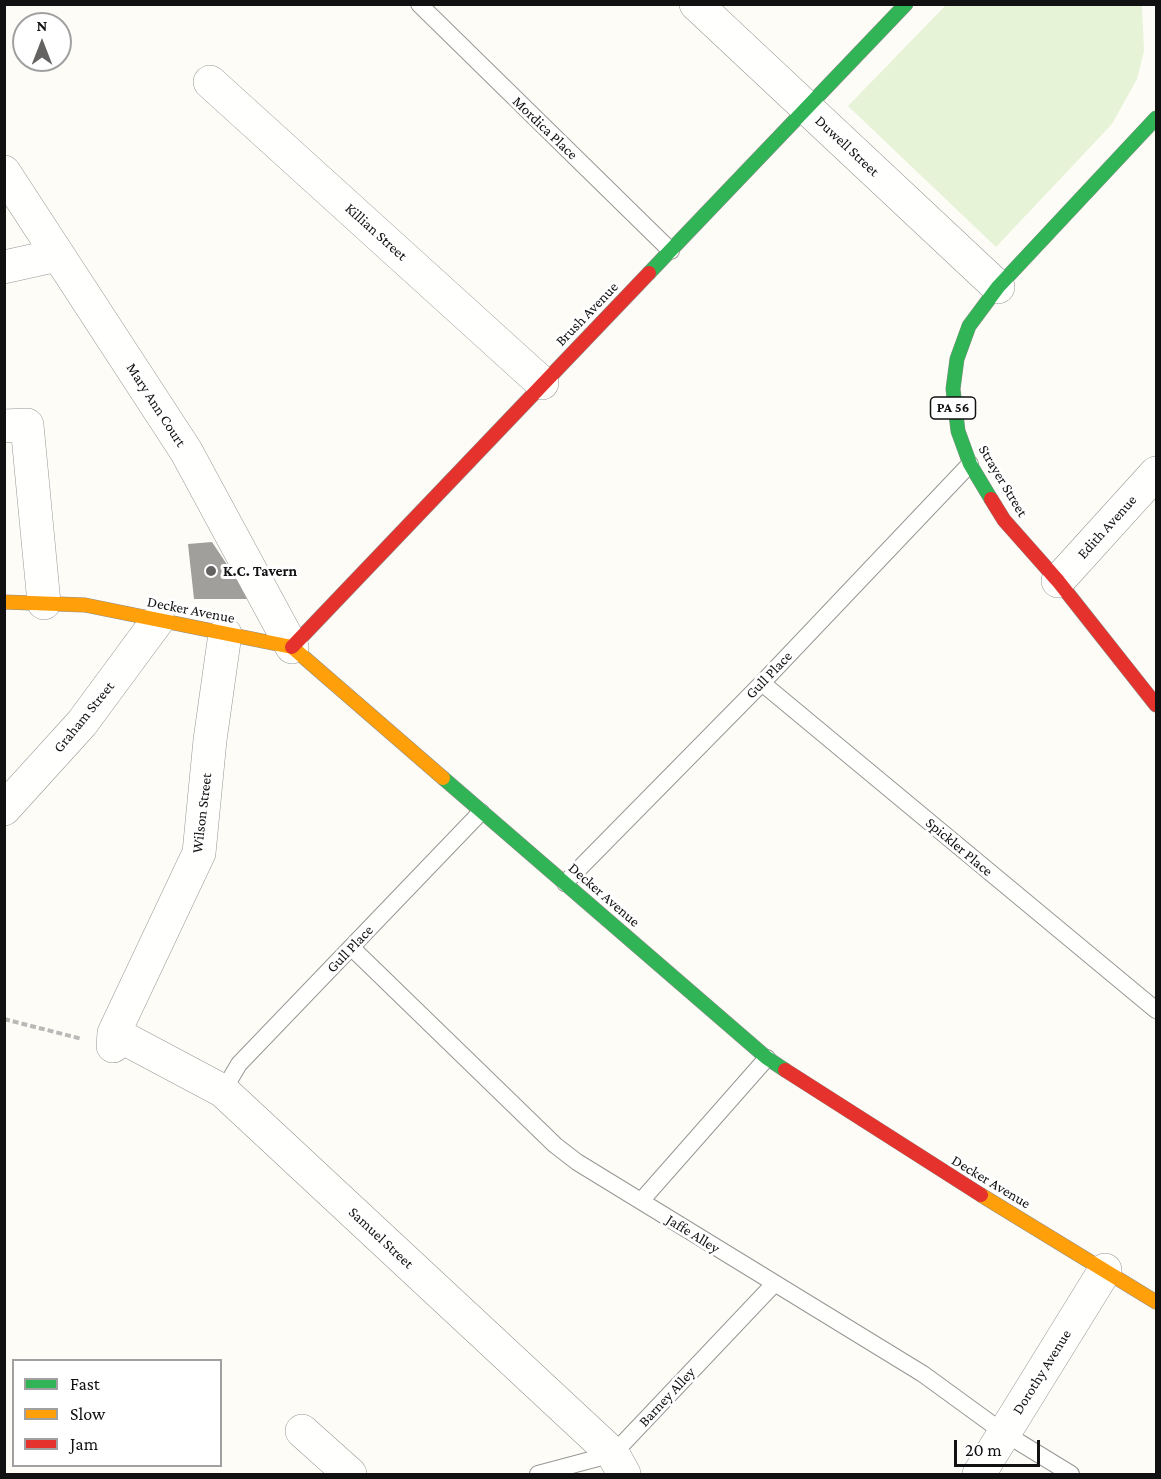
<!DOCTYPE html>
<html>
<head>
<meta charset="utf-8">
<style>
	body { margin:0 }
	#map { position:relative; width:1161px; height:1479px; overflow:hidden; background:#fdfcf7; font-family:"Crimson Pro",serif }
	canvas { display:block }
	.frame { position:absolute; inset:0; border:6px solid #111; pointer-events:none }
	.legend { position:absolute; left:12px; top:1359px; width:210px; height:108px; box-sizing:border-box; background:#fff; border:2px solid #a0a0a0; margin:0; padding:8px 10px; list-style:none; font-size:18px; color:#111 }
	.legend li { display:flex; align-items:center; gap:12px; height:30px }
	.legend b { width:30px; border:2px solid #a0a0a0 }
	.north { position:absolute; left:12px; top:12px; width:60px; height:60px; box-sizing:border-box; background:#fff; border:2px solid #a0a0a0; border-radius:50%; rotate:0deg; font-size:16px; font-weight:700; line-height:24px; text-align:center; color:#111 }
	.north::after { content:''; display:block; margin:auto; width:21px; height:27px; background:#646362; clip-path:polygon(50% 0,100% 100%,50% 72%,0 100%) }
	.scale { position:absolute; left:954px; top:1440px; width:86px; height:27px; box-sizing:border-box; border:3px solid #111; border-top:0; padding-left:8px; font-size:18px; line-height:21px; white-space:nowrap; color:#111; -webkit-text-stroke:4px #fff; paint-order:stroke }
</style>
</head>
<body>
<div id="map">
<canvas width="1161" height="1479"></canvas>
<div class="frame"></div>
<ul class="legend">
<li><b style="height:8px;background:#30b455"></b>Fast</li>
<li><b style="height:8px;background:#ff9f0a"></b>Slow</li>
<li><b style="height:8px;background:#e5322d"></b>Jam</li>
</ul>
<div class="north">N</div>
<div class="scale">20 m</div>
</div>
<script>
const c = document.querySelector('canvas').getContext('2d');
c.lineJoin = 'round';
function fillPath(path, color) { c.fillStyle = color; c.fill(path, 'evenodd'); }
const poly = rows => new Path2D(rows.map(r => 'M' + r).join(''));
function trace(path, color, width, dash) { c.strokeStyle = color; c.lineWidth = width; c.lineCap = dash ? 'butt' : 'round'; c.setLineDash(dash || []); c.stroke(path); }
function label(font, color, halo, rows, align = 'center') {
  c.font = font + ' "Crimson Pro",serif'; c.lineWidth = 6; c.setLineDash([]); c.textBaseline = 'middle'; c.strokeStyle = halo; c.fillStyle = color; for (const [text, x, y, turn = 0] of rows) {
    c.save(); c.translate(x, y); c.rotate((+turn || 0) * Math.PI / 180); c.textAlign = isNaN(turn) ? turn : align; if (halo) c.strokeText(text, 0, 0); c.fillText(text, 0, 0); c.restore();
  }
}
const green = poly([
	[946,5,1142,5,1144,51,1137,79,1112,124,996,247,848,106]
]);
const building = poly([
	[212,542,250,599,194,599,188,544]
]);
const path = poly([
	[4,1019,82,1039]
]);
const lane = poly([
	[419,4,671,251],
	[762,683,1156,1010],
	[565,883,762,683,970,464],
	[352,948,555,1145,577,1162,923,1374,1004,1433,1071,1474],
	[223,1091,239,1064,481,812],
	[641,1201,767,1058],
	[538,1474,613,1454,774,1284]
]);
const street = poly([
	[696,4,998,287],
	[210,82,542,383],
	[4,172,186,451,292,647],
	[4,267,58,255],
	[4,426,27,425,44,603],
	[1058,581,1156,473],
	[4,809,82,723,158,620],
	[114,1033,223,1091,613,1454,624,1474],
	[113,1046,114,1033,199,853,210,740,225,634],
	[302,1431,350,1474],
	[979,1474,1105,1270]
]);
const fast = poly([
	[649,273,906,4],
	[991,499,970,464,958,431,953,389,957,359,969,326,998,287,1156,118],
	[443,778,767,1058,785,1070]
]);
const slow = poly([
	[4,602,85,605,292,647,443,778],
	[981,1195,1156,1302]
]);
const jam = poly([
	[991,499,1004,520,1058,581,1156,705],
	[292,647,649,273],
	[785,1070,981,1195]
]);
const markers = [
	[211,571,6,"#646362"]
];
const shields = [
	[953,408,45]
];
const shieldNames = [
	["PA 56",953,408]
];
const streetNames = [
	["Mordica Place",545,128,44],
	["Duwell Street",847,146,43],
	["Killian Street",376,232,42],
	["Brush Avenue",587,314,-46],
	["Mary Ann Court",156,405,57],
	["Strayer Street",1003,481,59],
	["Edith Avenue",1107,527,-48],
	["Decker Avenue",191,610,11],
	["Gull Place",769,675,-46],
	["Graham Street",84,717,-51],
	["Wilson Street",202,813,-83],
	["Spickler Place",959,847,40],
	["Decker Avenue",604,895,41],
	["Gull Place",350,949,-46],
	["Decker Avenue",991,1182,31],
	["Jaffe Alley",693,1234,32],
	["Samuel Street",381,1238,43],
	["Dorothy Avenue",1042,1372,-58],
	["Barney Alley",667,1397,-47]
];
const poiNames = [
	["K.C. Tavern",223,571]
];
fillPath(green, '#e7f3d7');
fillPath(building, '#a19f9c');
trace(lane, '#979795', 18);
trace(street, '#979795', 34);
trace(fast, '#8e8d8b', 15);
trace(slow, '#8e8d8b', 15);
trace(jam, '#8e8d8b', 15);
trace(path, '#b9b9b8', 4, [6, 3]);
trace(lane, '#fffffe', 16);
trace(street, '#fffffe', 33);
trace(fast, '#30b455', 14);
trace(slow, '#ff9f0a', 14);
trace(jam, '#e5322d', 14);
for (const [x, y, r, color] of markers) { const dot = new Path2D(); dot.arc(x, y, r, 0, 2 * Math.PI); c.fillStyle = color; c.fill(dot); trace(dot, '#fff', 2); }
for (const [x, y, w] of shields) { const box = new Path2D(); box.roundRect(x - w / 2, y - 11, w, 22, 4.5); c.fillStyle = '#fff'; c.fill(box); trace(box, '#111', 1.5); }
label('bold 14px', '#111', null, shieldNames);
label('15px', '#111', '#fff', streetNames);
label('bold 15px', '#111', '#fff', poiNames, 'left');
</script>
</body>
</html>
